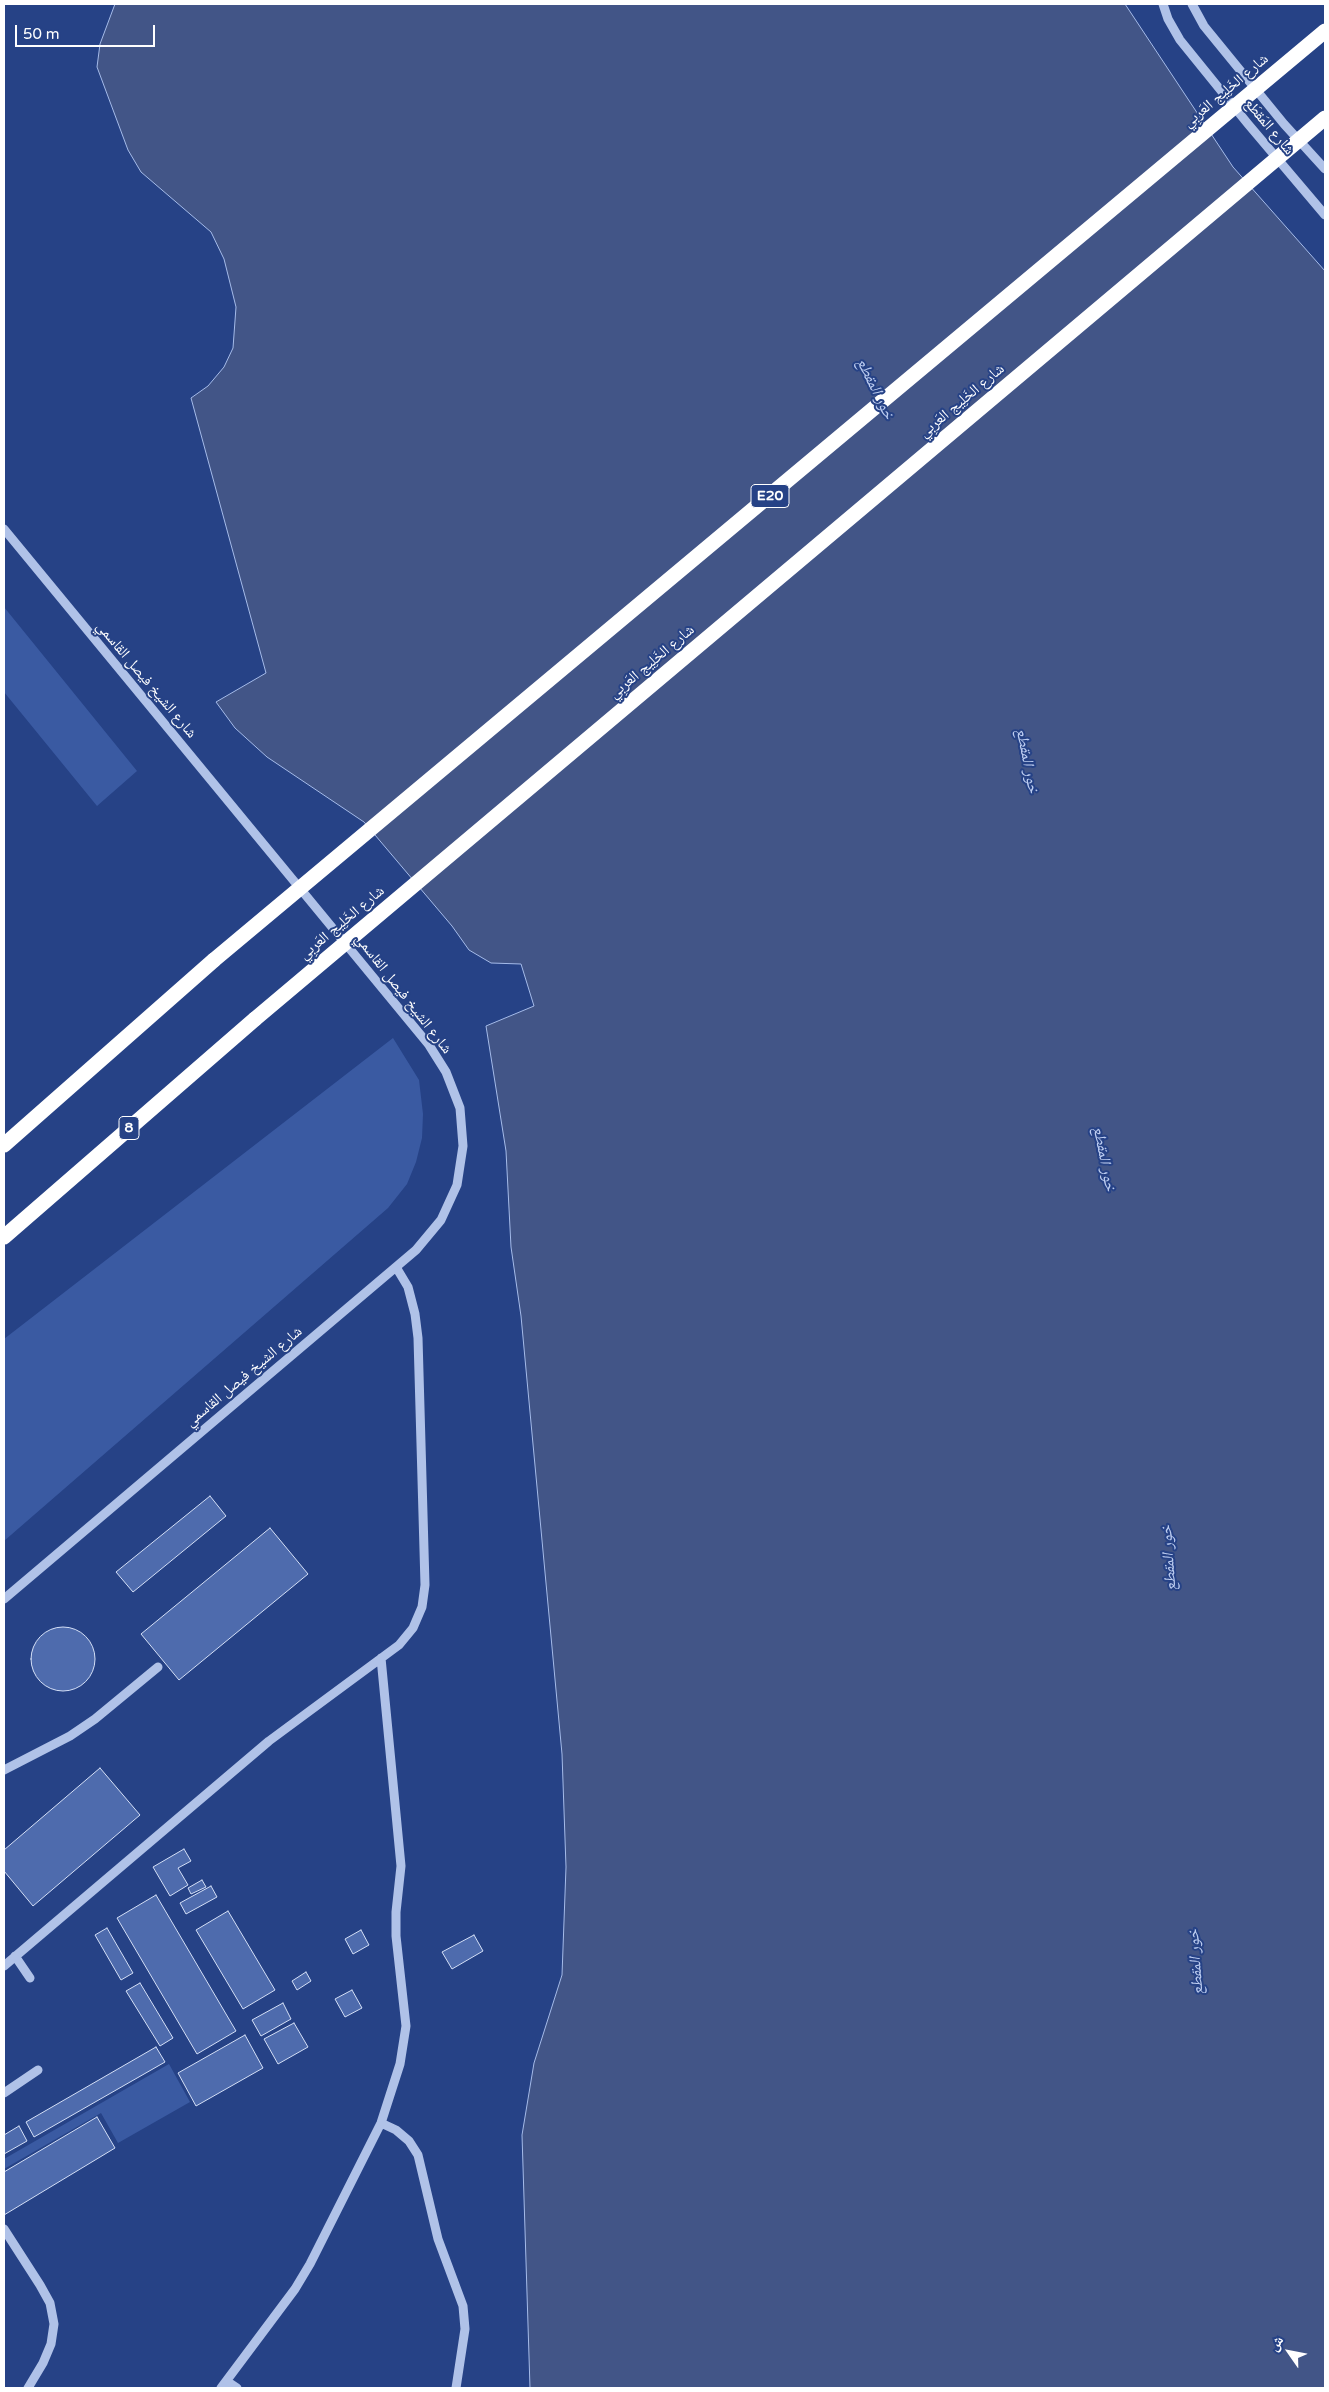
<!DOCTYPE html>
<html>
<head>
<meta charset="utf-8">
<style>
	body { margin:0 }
	#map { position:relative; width:1329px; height:2392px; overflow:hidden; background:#264286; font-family:"Varela Round","Noto Naskh Arabic",sans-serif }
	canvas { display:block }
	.frame { position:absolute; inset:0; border:5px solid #fff; pointer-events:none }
	.north { position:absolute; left:1264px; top:2327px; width:50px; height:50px; -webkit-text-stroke:4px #264286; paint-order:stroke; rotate:303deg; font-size:14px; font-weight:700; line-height:20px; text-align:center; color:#fff }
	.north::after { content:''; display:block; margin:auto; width:18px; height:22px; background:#fff; clip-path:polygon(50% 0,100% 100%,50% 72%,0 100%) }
	.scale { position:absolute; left:15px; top:25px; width:140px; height:22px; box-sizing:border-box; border:2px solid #fff; border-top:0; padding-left:6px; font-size:15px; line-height:18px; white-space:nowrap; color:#fff; -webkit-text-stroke:4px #264286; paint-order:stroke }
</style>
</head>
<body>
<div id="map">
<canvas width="1329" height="2392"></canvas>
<div class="frame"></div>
<div class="north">ش</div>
<div class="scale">50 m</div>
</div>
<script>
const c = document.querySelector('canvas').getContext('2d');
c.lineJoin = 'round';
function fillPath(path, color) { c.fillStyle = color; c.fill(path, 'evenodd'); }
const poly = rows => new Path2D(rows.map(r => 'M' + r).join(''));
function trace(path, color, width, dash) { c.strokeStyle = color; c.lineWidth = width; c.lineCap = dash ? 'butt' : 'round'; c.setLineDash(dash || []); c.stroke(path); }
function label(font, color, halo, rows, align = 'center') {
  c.font = font + ' "Varela Round","Noto Naskh Arabic",sans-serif'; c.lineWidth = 4; c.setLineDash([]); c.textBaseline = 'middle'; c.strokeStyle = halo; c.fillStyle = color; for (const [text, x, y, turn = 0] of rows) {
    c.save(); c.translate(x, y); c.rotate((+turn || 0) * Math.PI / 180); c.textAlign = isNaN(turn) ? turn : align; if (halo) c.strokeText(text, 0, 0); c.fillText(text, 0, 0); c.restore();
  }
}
const green = poly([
	[4,607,137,771,97,806,4,692],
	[393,1038,419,1080,423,1114,422,1138,416,1162,407,1184,388,1208,4,1541,4,1339],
	[169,2064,190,2102,118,2143,101,2113,4,2169,4,2159]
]);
const water = poly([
	[115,4,1125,4,1233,167,1325,271,1325,2388,530,2388,522,2135,534,2063,562,1975,566,1867,562,1754,521,1316,511,1247,506,1151,486,1026,534,1006,521,964,491,963,469,950,452,926,364,822,267,757,235,728,216,702,266,673,191,398,208,386,224,367,233,348,236,307,224,259,211,232,141,172,128,150,97,67,100,44,115,4]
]);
const building = poly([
	[210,1496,226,1516,133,1592,116,1572,210,1496],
	[270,1528,308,1574,179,1680,141,1634,270,1528],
	'31 1659a32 32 0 1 1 64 0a32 32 0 1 1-64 0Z',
	[100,1768,140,1815,33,1906,4,1871,4,1850,100,1768],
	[184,1849,191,1861,178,1868,188,1885,170,1896,153,1867,184,1849],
	[202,1880,206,1887,191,1894,188,1888,202,1880],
	[211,1886,217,1897,186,1914,180,1903,211,1886],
	[156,1895,236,2031,197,2054,117,1918,156,1895],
	[228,1911,275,1990,243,2009,196,1930,228,1911],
	[107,1928,133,1973,121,1980,95,1935,107,1928],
	[361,1930,369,1945,353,1954,345,1939,361,1930],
	[474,1935,483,1951,452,1969,442,1952,474,1935],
	[306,1972,311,1981,297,1990,292,1981,306,1972],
	[140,1983,173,2038,160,2046,126,1991,140,1983],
	[352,1990,362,2008,345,2017,335,1999,352,1990],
	[283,2003,291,2019,261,2036,252,2020,283,2003],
	[294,2023,308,2047,278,2064,264,2039,294,2023],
	[245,2035,263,2068,196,2106,178,2073,245,2035],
	[156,2047,165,2062,34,2137,26,2122,156,2047],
	[97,2117,115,2148,4,2215,4,2172,97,2117],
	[19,2126,27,2141,4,2154,4,2135,19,2126]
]);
const minor = poly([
	[1163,4,1168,19,1180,40,1248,124,1325,215],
	[1192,4,1204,26,1284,124,1325,169],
	[4,529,429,1045,446,1072,460,1108,463,1146,457,1185,441,1220,416,1250,4,1599],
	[4,1770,70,1736,95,1719,158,1667],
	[15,1956,30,1978],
	[4,1966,269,1741,399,1645,413,1628,422,1607,425,1585,418,1338,415,1314,408,1287,396,1267],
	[4,2093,38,2070],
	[381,2123,396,2130,409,2141,418,2155,438,2239,463,2306,465,2329,456,2388],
	[4,2229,40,2285,50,2303,54,2324,51,2344,43,2363,28,2388],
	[228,2382,237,2388],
	[221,2388,295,2289,310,2264,381,2123,400,2064,406,2026,396,1936,396,1912,401,1866,381,1658]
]);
const highway = poly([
	[4,1145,214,960],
	[4,1237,255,1019]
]);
const highwayBridge = poly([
	[214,960,1325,31],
	[255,1019,1325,118]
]);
const shields = [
	[770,496,38],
	[129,1128,20]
];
const shieldNames = [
	["E20",770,496],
	["8",129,1128]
];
const streetNames = [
	["شارع الخَلِيج العَربِي",1226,91,-40],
	["شارع المَقطَع",1269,127,50],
	["شارع الخَلِيج العَربِي",962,401,-40],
	["شارع الخَلِيج العَربِي",652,662,-40],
	["شارع الشيخ فيصل القاسمي",146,680,50],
	["شارع الخَلِيج العَربِي",342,923,-40],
	["شارع الشيخ فيصل القاسمي",403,994,52],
	["شارع الشيخ فيصل القاسمي",244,1377,-40]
];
const waterNames = [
	["خور المقطع",875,389,64],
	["خور المقطع",1027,761,79],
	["خور المقطع",1104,1159,79],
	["خور المقطع",1169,1558,-94],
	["خور المقطع",1196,1962,-94]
];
fillPath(green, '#3a5aa2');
fillPath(water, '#425587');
trace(water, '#a5bbe9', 1);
fillPath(building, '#4e6bad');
trace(building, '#d4dff6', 1);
trace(minor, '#b0c2e8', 9);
trace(highway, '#fff', 15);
trace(highwayBridge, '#fff', 15);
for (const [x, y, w] of shields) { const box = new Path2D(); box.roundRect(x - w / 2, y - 11.5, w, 23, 4); c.fillStyle = '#264286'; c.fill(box); trace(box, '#fff', 1); }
label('bold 14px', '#fff', null, shieldNames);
label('15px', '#fff', '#264286', streetNames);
label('italic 16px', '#bcccf0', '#264286', waterNames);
</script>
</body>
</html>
